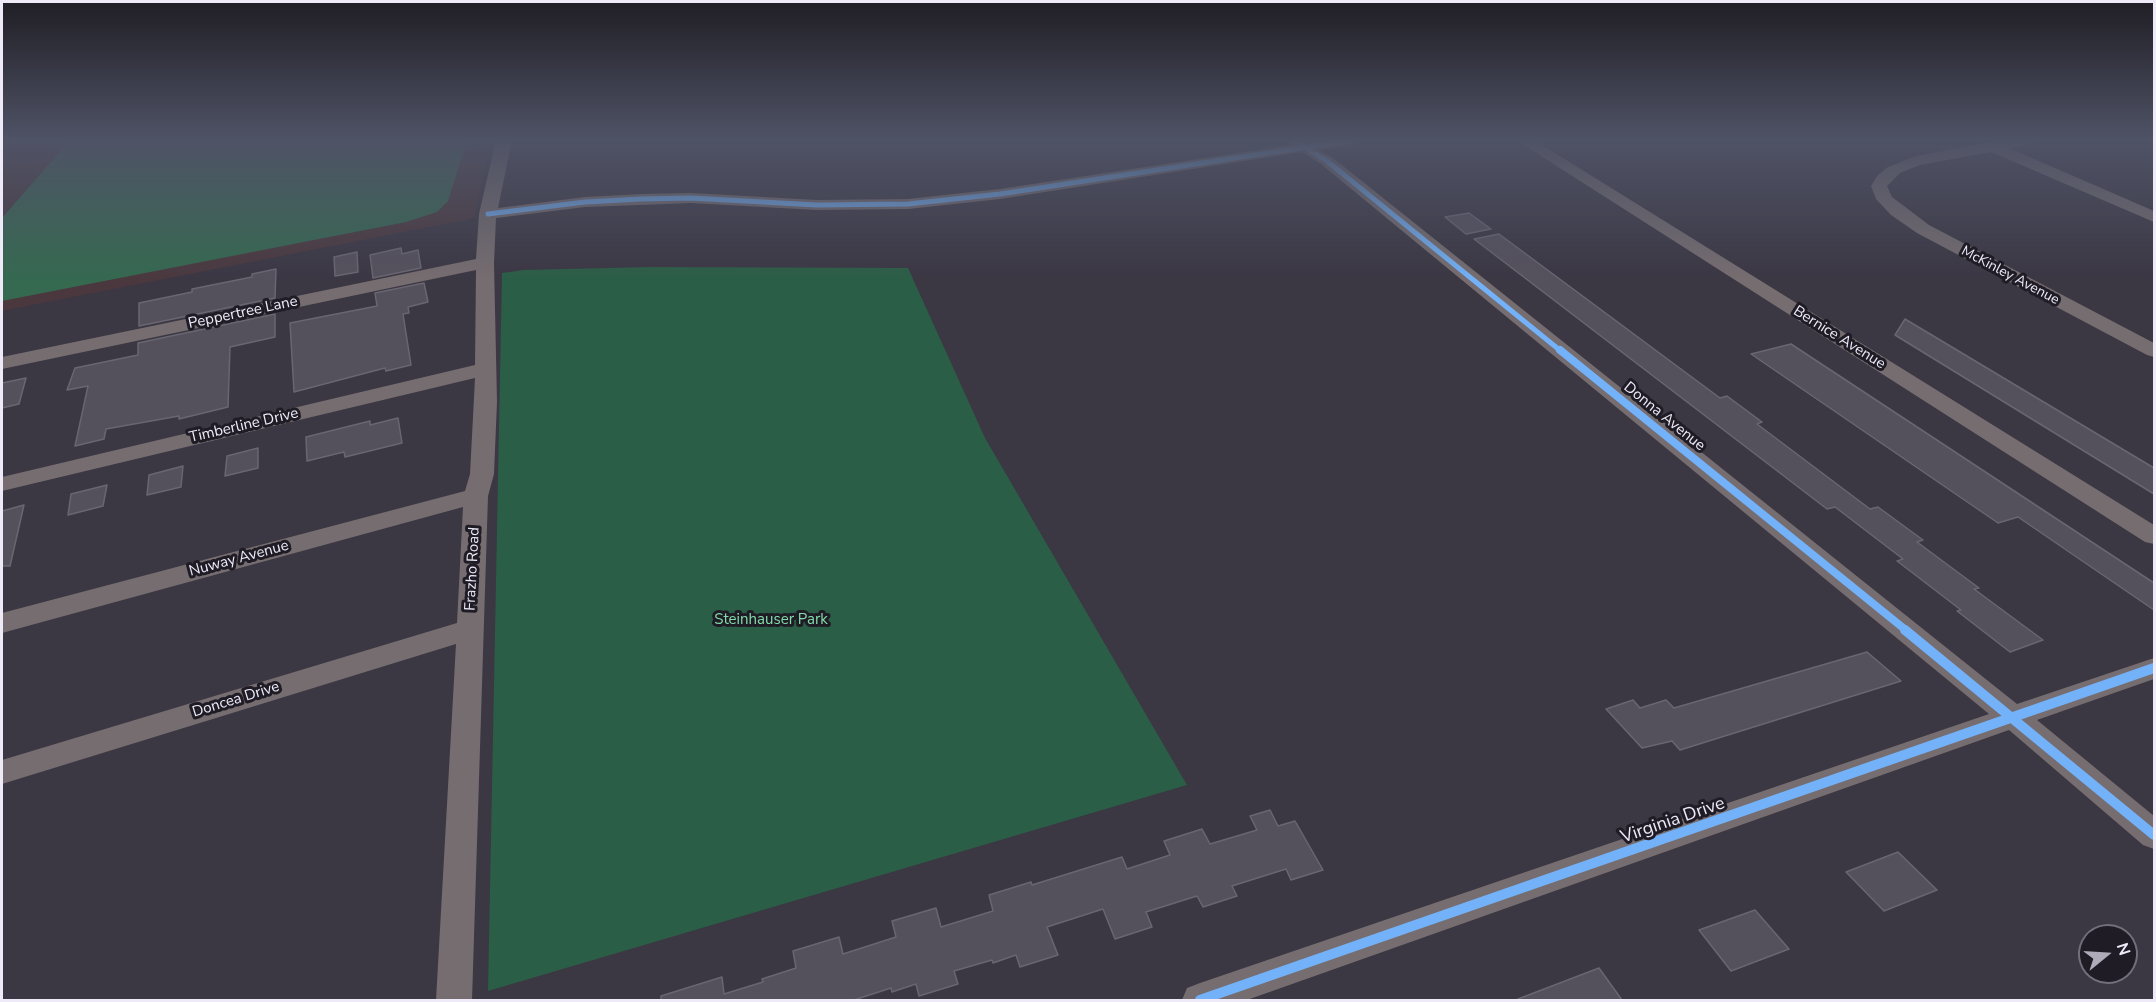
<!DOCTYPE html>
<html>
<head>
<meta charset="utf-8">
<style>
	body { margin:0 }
	#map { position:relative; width:2156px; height:1002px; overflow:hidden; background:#3b3743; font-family:"Nunito Sans",sans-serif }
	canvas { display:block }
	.frame { position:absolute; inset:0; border:3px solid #eeeaf8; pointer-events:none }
	.north { position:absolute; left:2078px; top:924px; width:60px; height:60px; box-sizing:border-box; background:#1f1c26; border:2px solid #726e7a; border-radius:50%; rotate:72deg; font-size:16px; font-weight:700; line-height:24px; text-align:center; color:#eeeaf8 }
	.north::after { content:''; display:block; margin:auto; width:21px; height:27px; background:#afabb9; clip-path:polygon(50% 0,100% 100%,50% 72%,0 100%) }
</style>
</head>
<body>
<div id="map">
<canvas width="2156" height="1002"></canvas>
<div class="frame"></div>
<div class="north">N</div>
</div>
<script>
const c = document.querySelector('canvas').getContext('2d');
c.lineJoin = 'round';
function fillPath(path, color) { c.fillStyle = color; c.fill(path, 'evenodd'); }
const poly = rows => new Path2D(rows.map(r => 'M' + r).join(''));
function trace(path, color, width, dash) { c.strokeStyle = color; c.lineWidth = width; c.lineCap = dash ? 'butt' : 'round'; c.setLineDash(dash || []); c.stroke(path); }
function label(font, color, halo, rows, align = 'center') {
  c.font = font + ' "Nunito Sans",sans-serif'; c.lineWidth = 6; c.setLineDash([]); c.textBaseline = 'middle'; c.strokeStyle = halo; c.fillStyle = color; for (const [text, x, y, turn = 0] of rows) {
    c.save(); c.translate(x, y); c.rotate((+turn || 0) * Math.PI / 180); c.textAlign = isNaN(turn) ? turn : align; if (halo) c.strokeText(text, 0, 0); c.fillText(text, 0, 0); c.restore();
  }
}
const industrial = poly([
	[2,140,491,140,474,218,2,311]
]);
const green = poly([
	[651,267,908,268,985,438,1187,785,488,991,502,273,524,270]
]);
const forest = poly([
	[70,140,467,140,448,201,437,212,406,222,2,301,2,218]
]);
const building = poly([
	[1469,213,1491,229,1466,234,1445,217,1469,213],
	[1499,234,1720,398,1727,396,1762,422,1757,424,1870,509,1878,507,1923,540,1917,542,1979,588,1974,589,2043,640,2010,652,1957,611,1961,610,1897,561,1903,559,1835,507,1827,509,1474,239,1499,234],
	[401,248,402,254,418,250,421,268,373,278,370,255,401,248],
	[357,252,358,272,335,276,334,257,357,252],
	[276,269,275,298,139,326,139,303,192,292,192,289,252,277,252,274,276,269],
	[424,283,428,302,408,307,409,313,403,314,411,365,386,371,385,368,294,392,290,323,377,306,375,293,424,283],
	[275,314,275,337,230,347,228,407,179,419,179,416,106,429,104,439,75,446,88,386,67,390,75,368,138,355,138,343,275,314],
	[1905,319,2154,468,2154,494,1895,335,1905,319],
	[1791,344,2154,583,2154,610,2018,517,1998,523,1751,354,1791,344],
	[26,378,19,404,2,408,2,383,26,378],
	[398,418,402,443,345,457,344,452,307,461,306,437,370,421,370,425,398,418],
	[258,448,258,468,225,476,227,456,258,448],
	[183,466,181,487,147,495,149,475,183,466],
	[107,485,103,506,68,515,71,494,107,485],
	[24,505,10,566,2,566,2,511,24,505],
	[1867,652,1901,681,1680,750,1672,741,1642,748,1606,709,1633,700,1640,708,1666,700,1674,708,1867,652],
	[1270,810,1278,826,1295,821,1323,870,1291,880,1286,869,1232,886,1237,896,1203,907,1197,896,1146,912,1152,927,1115,939,1103,909,1047,927,1058,955,1020,967,1016,955,993,963,992,960,954,971,958,984,919,996,916,984,892,992,891,988,854,1000,661,1000,661,996,722,977,724,994,763,982,762,979,796,968,793,951,839,937,843,954,896,937,892,921,936,908,941,927,993,911,989,895,1031,882,1032,885,1122,857,1127,869,1170,855,1164,841,1202,829,1210,844,1257,830,1250,816,1270,810],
	[1898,852,1937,890,1884,911,1846,872,1898,852],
	[1755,910,1789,949,1731,971,1699,930,1755,910],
	[1599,968,1622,1000,1518,1000,1518,999,1599,968]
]);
const street = poly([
	[496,140,512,140,498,208,585,197,641,194,691,193,817,200,908,199,1000,189,1290,145,1286,140,1307,142,1359,140,1352,145,1319,150,1333,158,2017,704,2154,658,2154,679,2037,720,2154,816,2154,849,2143,845,2009,730,1247,1000,1182,1000,1187,988,1200,983,1989,714,1321,164,1302,152,1000,199,908,209,817,210,691,203,585,207,496,218,494,263,497,402,494,474,488,496,472,1000,436,1000,456,644,2,784,2,760,457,623,463,507,2,633,2,613,465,491,470,474,475,378,2,491,2,477,475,365,476,270,2,369,2,357,476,259,479,214,496,140],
	[1516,140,1534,140,2154,525,2154,544,2145,542,1516,140],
	[2003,140,2036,140,2034,143,2009,148,2154,211,2154,222,1991,152,1920,165,1900,173,1887,186,1892,197,1929,225,2154,343,2154,357,2147,355,1917,233,1891,215,1876,199,1871,186,1878,175,1888,167,1916,156,2003,140]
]);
const cyclewayFar2 = poly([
	[1293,140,1327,161,1562,352],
	[488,214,585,202,641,199,691,198,817,205,908,204,1000,194,1352,140]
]);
const cyclewayFar1 = poly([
	[1560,350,1907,631]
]);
const cycleway = poly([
	[1905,630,2154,835],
	[1200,1000,2154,668]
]);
const farStreetnames = [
	["McKinley Avenue",2010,276,28]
];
const streetNames = [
	["Peppertree Lane",243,313,-12],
	["Bernice Avenue",1839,338,32],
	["Donna Avenue",1664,417,39],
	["Timberline Drive",244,426,-13],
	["Nuway Avenue",239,559,-15],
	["Frazho Road",473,569,-87],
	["Doncea Drive",236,700,-17]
];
const parkNames = [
	["Steinhauser Park",771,620]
];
const nearStreetnames = [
	["Virginia Drive",1673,821,-19]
];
fillPath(industrial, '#4a383e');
fillPath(green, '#2b5e46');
fillPath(forest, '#356950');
fillPath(building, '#55515c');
trace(building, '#6a6671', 1.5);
fillPath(street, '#766d70');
trace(cyclewayFar2, '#73b2f8', 5);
trace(cyclewayFar1, '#73b2f8', 8);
trace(cycleway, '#73b2f8', 10);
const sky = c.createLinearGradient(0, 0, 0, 281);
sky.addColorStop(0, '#201e25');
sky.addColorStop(0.5, '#4f5366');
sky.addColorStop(1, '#4f536600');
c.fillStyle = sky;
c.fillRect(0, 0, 2156, 281);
label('14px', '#eeeaf8', '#1f1c26', farStreetnames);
label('15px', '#eeeaf8', '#1f1c26', streetNames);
label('15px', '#82dcaa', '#1f1c26', parkNames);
label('18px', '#eeeaf8', '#1f1c26', nearStreetnames);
</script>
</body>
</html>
